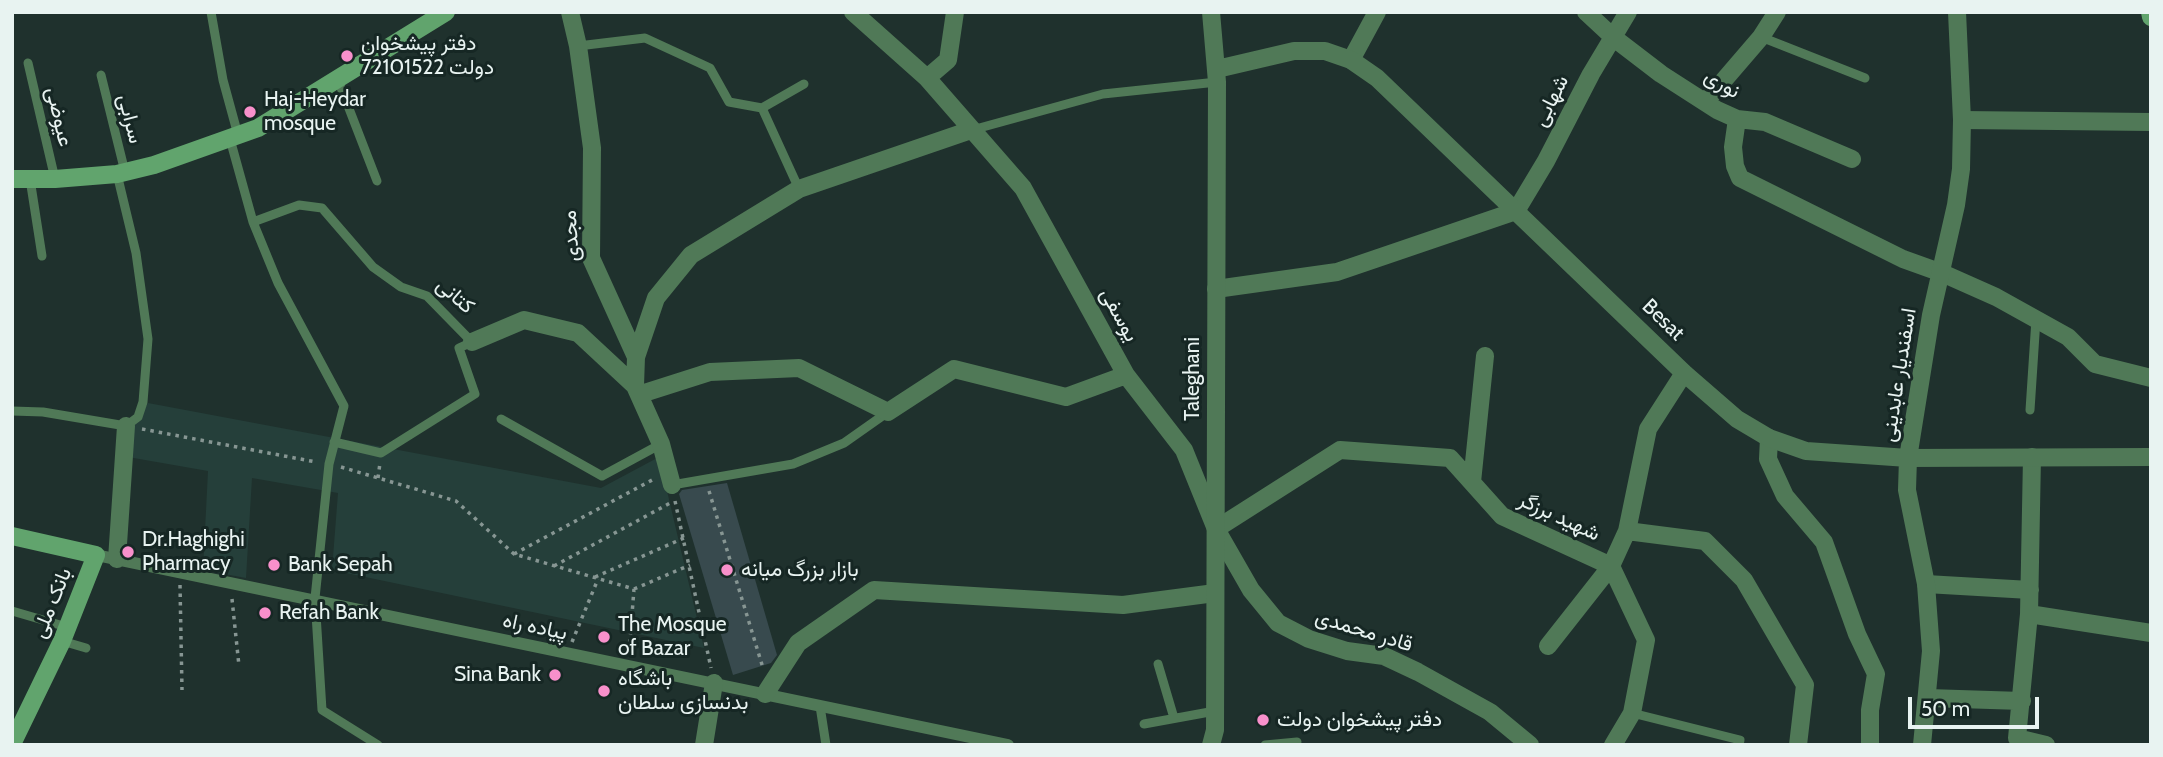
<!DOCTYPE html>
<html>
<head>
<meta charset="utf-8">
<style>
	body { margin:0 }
	#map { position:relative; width:2163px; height:757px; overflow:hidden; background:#1f312d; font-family:Cabin,sans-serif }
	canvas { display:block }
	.frame { position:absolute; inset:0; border:14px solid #e8f3f1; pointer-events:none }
	.scale { position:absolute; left:1908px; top:697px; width:131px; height:32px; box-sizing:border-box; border:4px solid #e8f3f1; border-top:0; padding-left:9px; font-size:21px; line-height:24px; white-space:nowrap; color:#e8f3f1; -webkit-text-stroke:5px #162724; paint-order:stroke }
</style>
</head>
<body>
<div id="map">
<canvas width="2163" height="757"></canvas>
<div class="frame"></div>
<div class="scale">50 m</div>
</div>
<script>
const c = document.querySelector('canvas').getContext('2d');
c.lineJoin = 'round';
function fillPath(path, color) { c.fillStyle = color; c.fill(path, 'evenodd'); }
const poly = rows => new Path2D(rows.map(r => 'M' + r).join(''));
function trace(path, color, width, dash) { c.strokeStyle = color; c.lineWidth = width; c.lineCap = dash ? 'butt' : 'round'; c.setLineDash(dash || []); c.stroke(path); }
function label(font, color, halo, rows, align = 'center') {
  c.font = font + ' Cabin,Vazirmatn,sans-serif'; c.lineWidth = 6; c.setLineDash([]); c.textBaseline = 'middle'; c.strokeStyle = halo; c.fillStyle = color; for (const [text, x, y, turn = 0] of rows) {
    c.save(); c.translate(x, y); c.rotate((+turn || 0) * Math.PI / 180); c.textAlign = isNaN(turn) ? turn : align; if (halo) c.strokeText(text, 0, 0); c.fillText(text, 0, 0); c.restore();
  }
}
const built = poly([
	[148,403,601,488,659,457,704,648,332,570,338,493,252,478,246,578,203,570,208,471,128,457,129,432]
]);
const building = poly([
	[727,483,777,655,771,663,733,675,679,494,682,490]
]);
const path = poly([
	[142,429,316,462],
	[341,467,456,501,514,554,634,589,629,653],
	[378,478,380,463],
	[709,491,763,668],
	[675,501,711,668],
	[514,554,654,479],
	[554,566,672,502],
	[595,577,684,538],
	[180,585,182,690],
	[634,589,690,565],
	[232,599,239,666],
	[572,642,598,579]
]);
const service = poly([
	[211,12,223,80,238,135],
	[1761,37,1865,78],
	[578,46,645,38,710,68,729,102,762,108,799,189],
	[28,63,55,179],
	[101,75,125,172],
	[338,80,377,181],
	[762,108,804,84],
	[972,130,1103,94,1217,82],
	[230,139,253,222,278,283,344,406,329,464,315,598,322,710,378,745],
	[30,179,42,256],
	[253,222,299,205,322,208,373,267,401,287,427,296,472,342,459,348,475,394,381,453,334,442],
	[2030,410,2036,319],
	[12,411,43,412,126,426,138,417,143,402,148,339,136,253,117,174],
	[501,419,602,476,661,444],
	[672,485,793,464,844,443,888,412],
	[12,611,67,627],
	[62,641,86,648],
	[1158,664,1174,718],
	[820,706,826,745],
	[1632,713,1740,740,1739,745],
	[1144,724,1215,711],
	[1265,745,1297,742]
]);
const pedestrian = poly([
	[96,555,1008,745]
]);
const minor = poly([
	[570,12,578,46,592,148,591,258,636,357,635,386,661,444,672,485],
	[853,12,927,78,1023,188,1126,375,1184,450,1216,529,1251,590,1278,623,1309,639,1347,651,1384,656,1418,672,1490,712,1530,745],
	[1586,12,1614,38,1661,74,1717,110,1737,119,1765,122,1852,159],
	[1351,60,1377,12],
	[927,78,948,60,955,12],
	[1706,101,1761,37,1777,12],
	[1737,119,1733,147,1735,166,1740,178,1903,259,1942,273,1996,297,2068,337,2095,364,2151,378],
	[1962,120,2151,122],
	[1216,289,1337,272,1516,211,1546,161,1591,74,1628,12],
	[472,342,524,320,578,333,635,386],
	[636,357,656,298,691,255,799,189,971,130],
	[641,394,710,372,799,368,888,412,954,369,1066,397,1126,375],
	[1769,438,1768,459,1785,496,1824,542,1857,634,1876,674,1870,710,1870,745],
	[2032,457,2029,614,2017,738,2046,745],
	[1472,482,1485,356],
	[1216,529,1340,450,1450,458,1502,516,1611,566,1646,640,1632,713,1613,745],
	[1627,531,1705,541,1744,580,1805,685,1798,745],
	[117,559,126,426],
	[1926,584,2030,590],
	[2029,614,2151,633],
	[1548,646,1611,566,1627,531,1648,429,1684,373],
	[765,694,798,643,874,590,1123,605,1215,593],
	[1928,698,2022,701],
	[704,745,714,683]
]);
const tertiary = poly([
	[1217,69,1294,51,1325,51,1351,60,1377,78,1684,373,1737,419,1769,438,1806,451,1908,458,2151,457],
	[1211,745,1215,730,1217,82,1211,12],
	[1922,745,1931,651,1926,584,1907,490,1908,458,1931,315,1956,205,1961,169,1962,120,1957,12]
]);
const secondary = poly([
	[2150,12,2151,17],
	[12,179,55,179,117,174,154,165,258,128,446,12],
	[12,536,96,555,62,641,12,744]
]);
const markers = [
	[347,56,7,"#f890cb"],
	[250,112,7,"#f890cb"],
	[128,552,7,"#f890cb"],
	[274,565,7,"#f890cb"],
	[727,570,7,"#f890cb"],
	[265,613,7,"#f890cb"],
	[604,637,7,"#f890cb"],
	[555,675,7,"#f890cb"],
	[604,691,7,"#f890cb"],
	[1263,720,7,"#f890cb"]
];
const poiNames = [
	["دفتر پیشخوان",361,44],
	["دولت 72101522",361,68],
	["Haj-Heydar",264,100],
	["mosque",264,124],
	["Dr.Haghighi",142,540],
	["Pharmacy",142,564],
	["Bank Sepah",288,565],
	["بازار بزرگ میانه",741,570],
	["Refah Bank",279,613],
	["The Mosque",618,625],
	["of Bazar",618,649],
	["Sina Bank",541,675,"right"],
	["باشگاه",618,679],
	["بدنسازی سلطان",618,703],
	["دفتر پیشخوان دولت",1277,720]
];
const streetNames = [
	["نوری",1722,84,31],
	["شهابی",1551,101,-63],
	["عیوضی",59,117,77],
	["سرابی",130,119,76],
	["مجدی",571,236,-94],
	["کتانی",455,296,41],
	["یوسفی",1119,315,61],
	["Besat",1663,320,44],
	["اسفندیار عابدینی",1899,375,-81],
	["Taleghani",1193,379,-90],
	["شهید برزگر",1559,517,25],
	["بانک ملی",52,603,-68],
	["پیاده راه",535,627,12],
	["قادر محمدی",1364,631,17]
];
fillPath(built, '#253f3a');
fillPath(building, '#384a4e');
trace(path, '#879693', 3.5, [3.5, 5]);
trace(service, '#507957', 9);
trace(pedestrian, '#507957', 12);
trace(minor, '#507957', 18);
trace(tertiary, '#507957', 18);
trace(secondary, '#61a46d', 18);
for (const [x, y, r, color] of markers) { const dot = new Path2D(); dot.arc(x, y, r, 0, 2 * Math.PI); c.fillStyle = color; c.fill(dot); trace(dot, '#162724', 2.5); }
label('21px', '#e8f3f1', '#162724', poiNames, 'left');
label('21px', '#e8f3f1', '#162724', streetNames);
</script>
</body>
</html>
